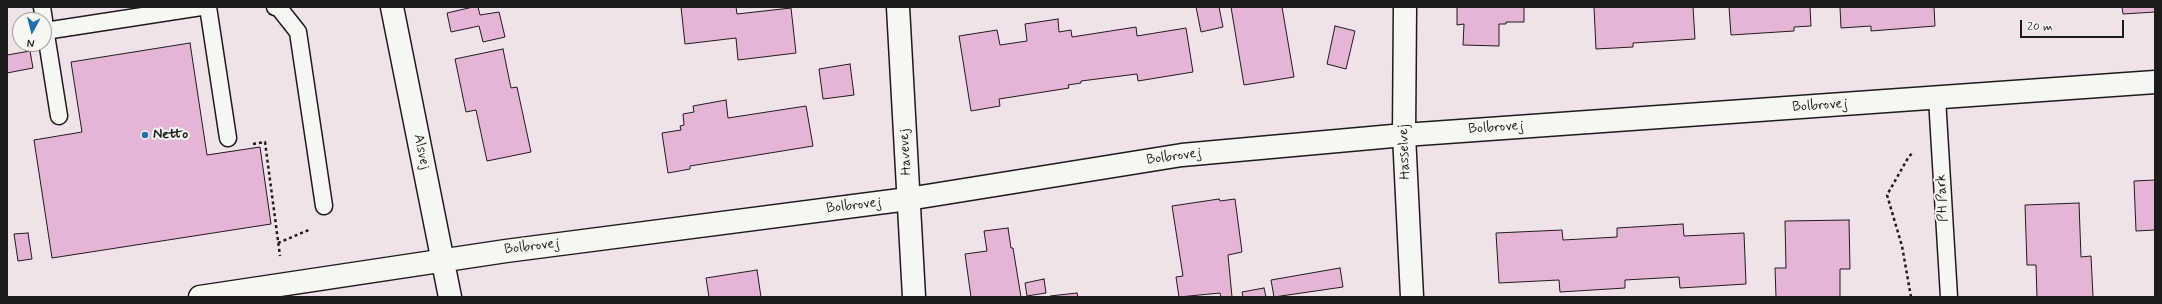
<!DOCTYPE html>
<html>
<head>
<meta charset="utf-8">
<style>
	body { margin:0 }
	#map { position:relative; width:2162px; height:304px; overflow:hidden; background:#f1e2ea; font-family:Mynerve,sans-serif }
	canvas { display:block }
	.frame { position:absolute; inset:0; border:8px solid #1c1c1c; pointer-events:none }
	.north { position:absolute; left:12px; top:12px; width:40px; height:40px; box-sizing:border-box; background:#f6f6f2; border:1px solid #9f9f9c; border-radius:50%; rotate:187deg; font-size:11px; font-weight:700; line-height:16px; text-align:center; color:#1c1c1c }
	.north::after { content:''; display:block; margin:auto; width:14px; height:18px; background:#1f6fb2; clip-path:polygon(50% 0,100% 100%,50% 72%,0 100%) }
	.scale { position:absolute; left:2020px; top:20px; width:104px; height:18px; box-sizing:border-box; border:2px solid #1c1c1c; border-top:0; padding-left:5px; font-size:12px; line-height:14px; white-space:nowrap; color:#1c1c1c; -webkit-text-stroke:3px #f6f6f2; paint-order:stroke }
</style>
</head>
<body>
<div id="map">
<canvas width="2162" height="304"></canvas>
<div class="frame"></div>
<div class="north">N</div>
<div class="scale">20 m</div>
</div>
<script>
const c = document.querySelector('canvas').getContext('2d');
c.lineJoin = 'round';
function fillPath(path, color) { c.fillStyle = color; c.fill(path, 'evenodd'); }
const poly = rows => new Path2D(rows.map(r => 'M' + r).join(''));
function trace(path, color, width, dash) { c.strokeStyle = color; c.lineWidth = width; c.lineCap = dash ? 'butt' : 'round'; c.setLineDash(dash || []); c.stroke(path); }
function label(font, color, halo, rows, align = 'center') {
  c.font = font + ' Mynerve,sans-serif'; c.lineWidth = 4; c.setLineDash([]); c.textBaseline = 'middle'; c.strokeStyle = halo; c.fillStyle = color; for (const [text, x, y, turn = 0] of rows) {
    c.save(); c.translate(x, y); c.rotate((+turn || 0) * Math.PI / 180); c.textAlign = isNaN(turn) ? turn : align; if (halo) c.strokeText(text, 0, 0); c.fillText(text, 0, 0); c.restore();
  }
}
const building = poly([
	[473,7,478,7,480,15,499,12,505,37,483,42,479,26,451,32,447,13,473,7],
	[681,7,736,7,737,14,791,8,796,53,738,60,736,38,685,44,681,7],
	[1196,7,1219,7,1223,27,1201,32,1196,7],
	[1231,7,1282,7,1294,77,1244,85,1231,7],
	[1457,7,1524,7,1524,22,1506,22,1506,24,1499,24,1499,46,1463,45,1464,24,1457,25,1457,7],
	[1594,7,1693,7,1695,39,1633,43,1633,47,1596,49,1594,7],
	[1729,7,1810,7,1811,26,1794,27,1794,31,1731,35,1729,7],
	[1840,7,1934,7,1935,26,1871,31,1871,26,1841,28,1840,7],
	[2122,7,2155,7,2155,12,2123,14,2122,7],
	[1058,19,1059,32,1071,30,1072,37,1136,27,1137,36,1186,28,1193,72,1138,81,1137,74,1081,81,1081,83,1068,85,1069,88,999,99,1000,106,971,111,959,36,997,30,1000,45,1027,41,1025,24,1058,19],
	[1335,26,1355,31,1346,69,1327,64,1335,26],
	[190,43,207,155,260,147,271,224,52,258,34,140,82,132,71,62,190,43],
	[503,49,511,88,517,87,531,152,487,161,476,110,466,112,455,59,503,49],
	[30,51,33,68,7,73,7,55,30,51],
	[850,64,854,95,823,99,819,69,850,64],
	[726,100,728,118,806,106,813,146,690,166,690,169,668,173,662,133,681,130,680,126,684,125,683,114,694,112,693,106,726,100],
	[2155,180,2155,230,2136,231,2134,181,2155,180],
	[1219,199,1220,201,1235,199,1242,252,1228,255,1232,297,1221,297,1220,293,1179,297,1176,277,1183,276,1172,206,1219,199],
	[2079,203,2081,257,2091,256,2093,297,2037,297,2036,265,2027,265,2025,205,2079,203],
	[1849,220,1850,269,1840,269,1840,297,1776,297,1775,268,1786,268,1785,221,1849,220],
	[1683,224,1684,236,1744,233,1746,284,1680,288,1679,277,1625,280,1625,288,1560,292,1559,280,1499,283,1496,233,1562,230,1563,240,1617,237,1617,228,1683,224],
	[1008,228,1011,248,1013,248,1021,297,971,297,965,254,987,251,984,231,1008,228],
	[28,233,32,259,18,261,14,234,28,233],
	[1340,268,1343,287,1274,297,1271,280,1340,268],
	[757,270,761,297,709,297,706,278,757,270],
	[1044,279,1046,293,1027,296,1025,283,1044,279],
	[1264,288,1266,297,1243,297,1242,292,1264,288],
	[1077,293,1078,297,1050,297,1050,296,1077,293]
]);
const path = poly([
	[253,144,265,142,280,256],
	[278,243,311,229],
	[1911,297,1902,246,1887,195,1908,158,1913,152]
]);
const service = poly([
	[42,7,44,20],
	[208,7,228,138],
	[275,7,279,8,298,32,324,206],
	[44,22,59,116],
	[45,31,201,7],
	[1937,98,1949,297]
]);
const minor = poly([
	[898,7,914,297],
	[1405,7,1404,135,1412,297]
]);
const tertiary = poly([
	[392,7,450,297],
	[200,297,506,251,908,199,1182,155,1404,135,2155,82]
]);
const markers = [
	[145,135,4,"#1f6fb2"]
];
const streetNames = [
	["Bolbrovej",1820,106,-4],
	["Bolbrovej",1496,128,-4],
	["Alsvej",421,152,78],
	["Havevej",906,152,-93],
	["Hasselvej",1405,152,-92],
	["Bolbrovej",1174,157,-8],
	["PH Park",1943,198,-93],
	["Bolbrovej",854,206,-7],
	["Bolbrovej",532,247,-7]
];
const poiNames = [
	["Netto",153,135]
];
fillPath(building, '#e6b5d6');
trace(building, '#1c1c1c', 1);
trace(service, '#1c1c1c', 19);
trace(minor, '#1c1c1c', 25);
trace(tertiary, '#1c1c1c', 25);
trace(path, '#1c1c1c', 2.5, [3, 3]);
trace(service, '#f6f6f2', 16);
trace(minor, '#f6f6f2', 22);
trace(tertiary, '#f6f6f2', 22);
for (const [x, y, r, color] of markers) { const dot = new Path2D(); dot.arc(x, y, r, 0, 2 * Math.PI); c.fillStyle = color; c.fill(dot); trace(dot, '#f6f6f2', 1.5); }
label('14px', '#1c1c1c', '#f6f6f2', streetNames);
label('bold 14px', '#1c1c1c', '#f6f6f2', poiNames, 'left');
</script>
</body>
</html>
